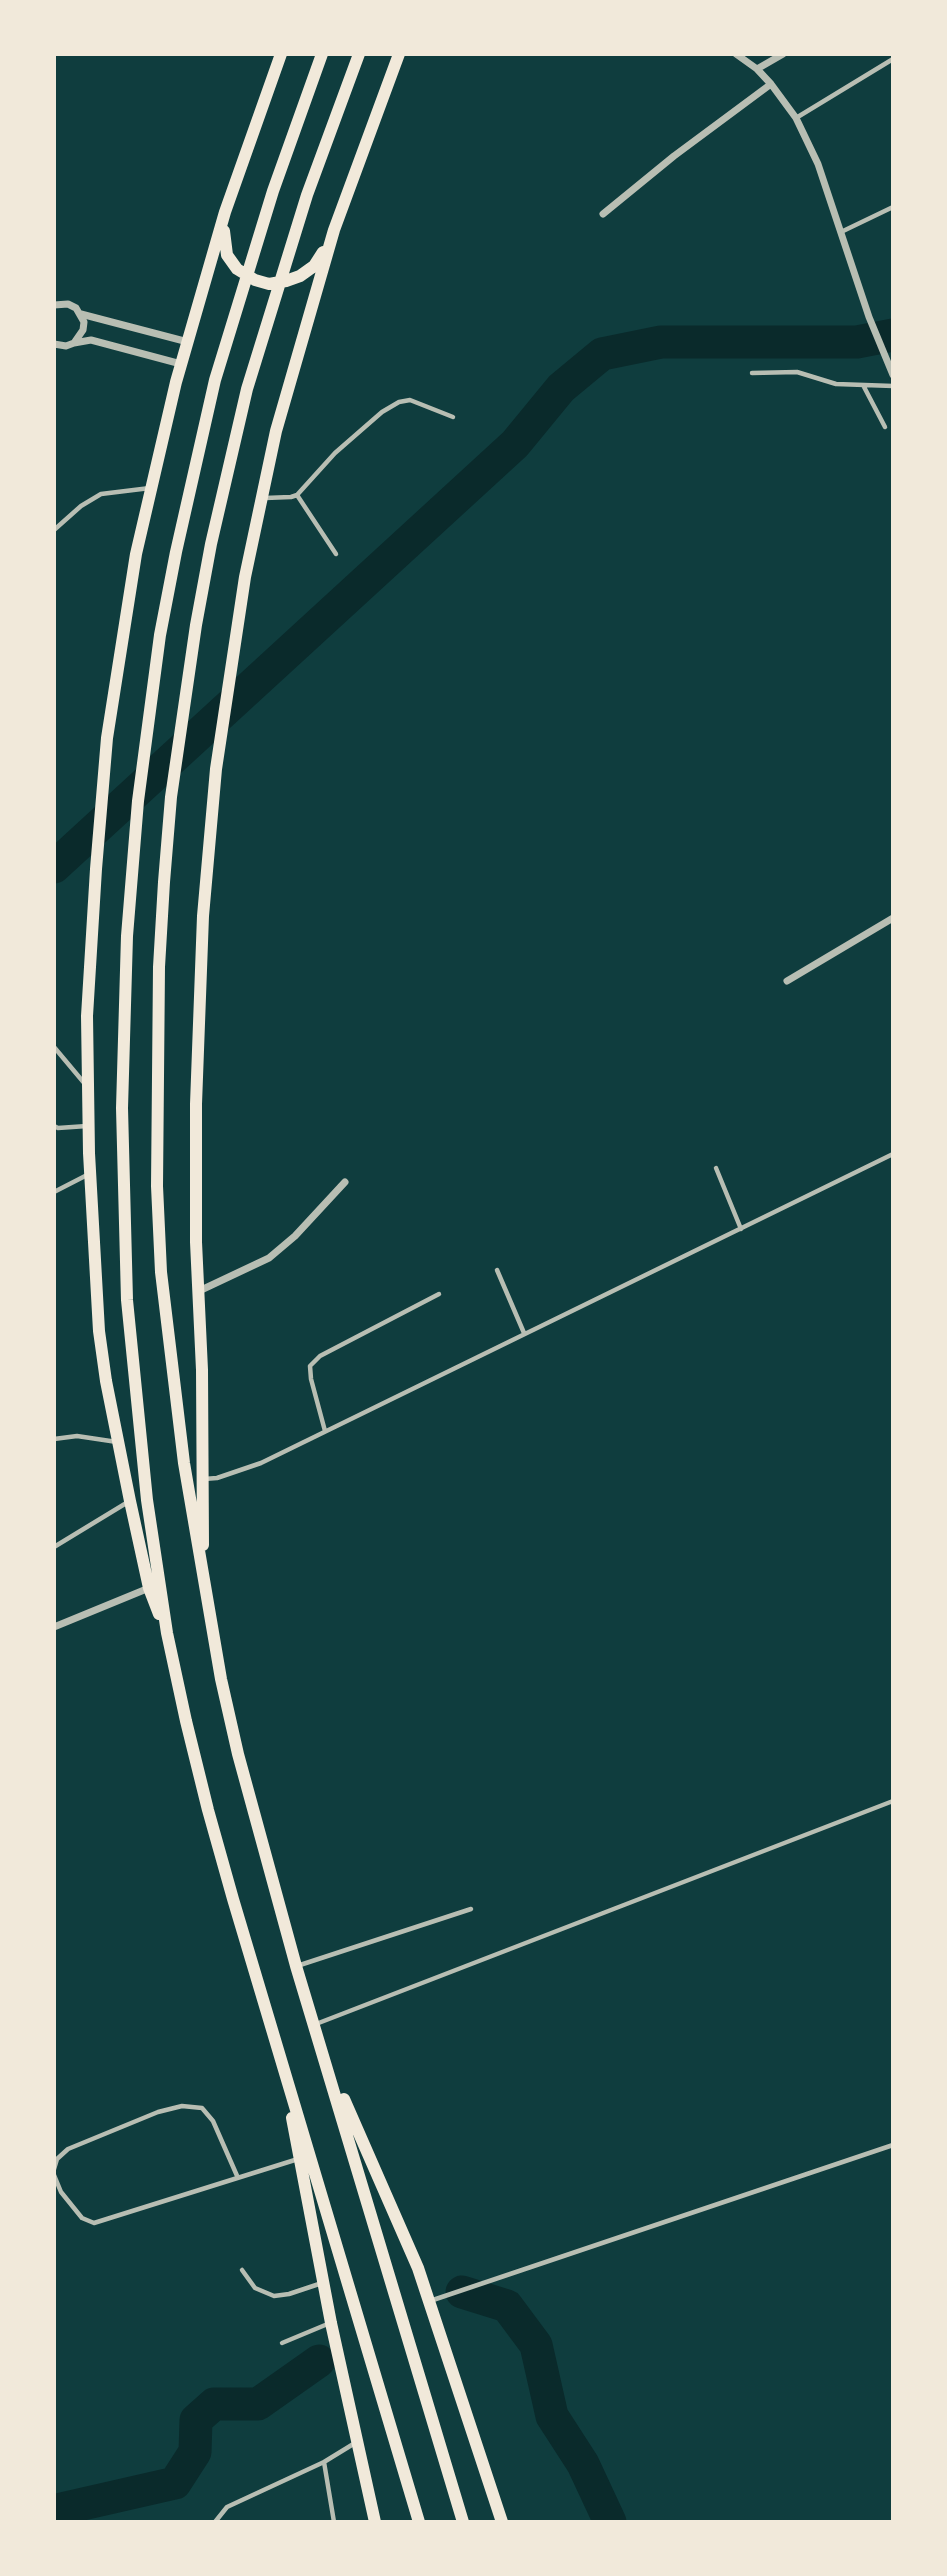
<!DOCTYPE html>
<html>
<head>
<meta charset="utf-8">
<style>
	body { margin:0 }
	#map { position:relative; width:947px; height:2576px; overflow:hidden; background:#0f3d3e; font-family:Roboto,sans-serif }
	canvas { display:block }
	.frame { position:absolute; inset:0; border:56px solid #f1e9da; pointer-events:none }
</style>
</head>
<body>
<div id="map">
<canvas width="947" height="2576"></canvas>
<div class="frame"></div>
</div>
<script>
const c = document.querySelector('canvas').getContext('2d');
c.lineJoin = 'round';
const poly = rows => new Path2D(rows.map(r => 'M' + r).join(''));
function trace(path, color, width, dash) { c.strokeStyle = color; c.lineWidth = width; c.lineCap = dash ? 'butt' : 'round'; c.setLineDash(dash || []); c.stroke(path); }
const river = poly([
	[54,867,515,444,561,388,602,354,661,342,857,342,893,335],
	[462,2292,507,2306,536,2345,552,2416,583,2464,610,2522],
	[54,2515,61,2509,175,2483,195,2452,196,2420,214,2404,258,2404,319,2361]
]);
const service = poly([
	[796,118,893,59],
	[841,232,893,207],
	[752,373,797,372,836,384,893,386],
	[863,385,885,427],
	[297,495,336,554],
	[265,498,291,497,297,495,335,453,382,412,399,402,410,400,453,417],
	[54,530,81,506,101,494,150,488],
	[54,1047,85,1084],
	[54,1126,58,1128,87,1126],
	[716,1168,741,1229],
	[54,1192,89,1174],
	[497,1270,524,1333],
	[325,1431,311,1379,310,1366,320,1356,439,1294],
	[54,1439,77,1436,117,1442],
	[204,1479,217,1478,261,1463,893,1154],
	[54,1547,128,1502],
	[297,1966,471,1909],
	[316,2024,893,1801],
	[54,2169,57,2159,68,2149,158,2112,182,2106,202,2108,213,2121,238,2178],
	[54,2175,61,2192,82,2218,94,2223,298,2159],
	[242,2270,255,2288,274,2296,289,2294,322,2283],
	[430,2301,893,2145],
	[282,2343,330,2323],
	[215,2522,227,2507,324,2462],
	[334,2522,324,2462,355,2443]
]);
const minor = poly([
	[736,54,757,69,771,84,796,118,818,164,869,317,893,375],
	[757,69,783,54],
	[603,214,674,156,771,84],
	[54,305,68,304,76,308,84,322,83,330,74,343,66,346,54,344],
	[81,314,188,342],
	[74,343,91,340,181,364],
	[787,981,893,918],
	[199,1291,269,1258,295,1236,345,1182],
	[54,1627,149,1588]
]);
const primary = poly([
	[322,54,273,191,215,380,176,552,160,635,138,801,127,936,122,1108,127,1300,147,1500,167,1633,186,1721,208,1810,233,1899,419,2522],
	[359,54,307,195,247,389,211,544,196,625,171,797,164,882,159,967,157,1186,161,1272,184,1463,221,1679,238,1754,296,1966,463,2522],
	[224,231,227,255,237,269,255,280,269,284,286,281,300,276,314,266,323,252],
	[203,1545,202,1370,196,1242,196,1104,203,916,216,769,245,577,276,431,334,230,399,54],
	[159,1614,149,1588,130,1501,106,1381,99,1331,89,1153,87,1016,96,869,107,738,136,554,176,382,225,212,281,54],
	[344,2099,418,2268,502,2522],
	[292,2118,331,2323,375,2522]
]);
trace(river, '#0a2a2b', 33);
trace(service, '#b8beb3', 4.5);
trace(minor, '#b8beb3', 7);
trace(primary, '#f1e9da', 12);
</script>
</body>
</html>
